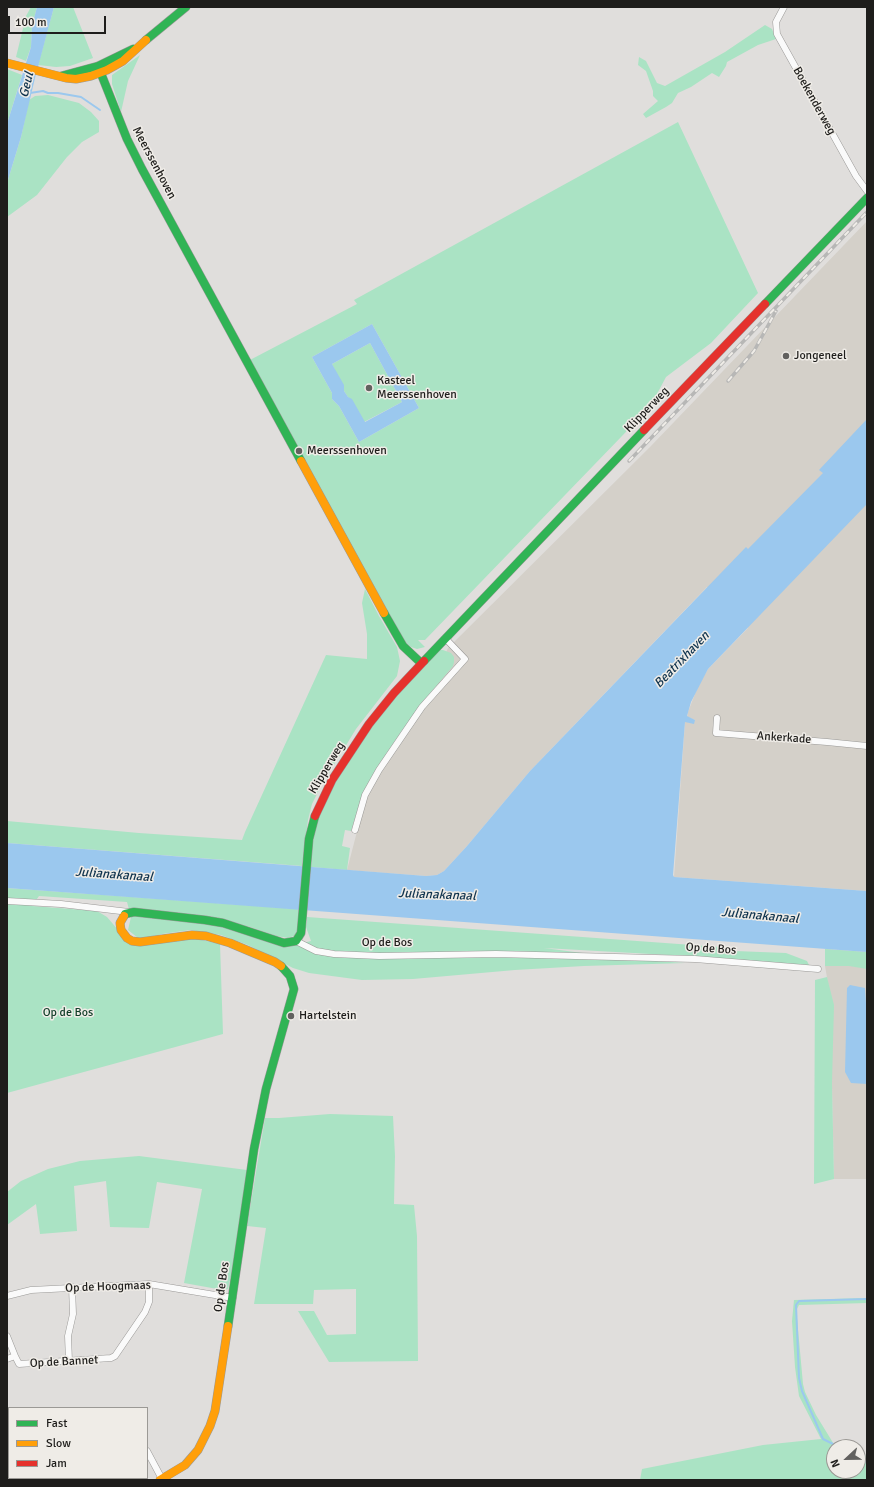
<!DOCTYPE html>
<html>
<head>
<meta charset="utf-8">
<style>
	body { margin:0 }
	#map { position:relative; width:874px; height:1487px; overflow:hidden; background:#e0dedc; font-family:Signika,sans-serif }
	canvas { display:block }
	.frame { position:absolute; inset:0; border:8px solid #1e1d1b; pointer-events:none }
	.legend { position:absolute; left:8px; top:1407px; width:140px; height:72px; box-sizing:border-box; background:#efece7; border:1px solid #9b9995; margin:0; padding:5px 7px; list-style:none; font-size:12px; color:#1e1d1b }
	.legend li { display:flex; align-items:center; gap:8px; height:20px }
	.legend b { width:20px; border:1px solid #9b9995 }
	.north { position:absolute; left:826px; top:1439px; width:40px; height:40px; box-sizing:border-box; background:#efece7; border:1px solid #9b9995; border-radius:50%; rotate:248deg; font-size:11px; font-weight:700; line-height:16px; text-align:center; color:#1e1d1b }
	.north::after { content:''; display:block; margin:auto; width:14px; height:18px; background:#62615f; clip-path:polygon(50% 0,100% 100%,50% 72%,0 100%) }
	.scale { position:absolute; left:8px; top:16px; width:98px; height:18px; box-sizing:border-box; border:2px solid #1e1d1b; border-top:0; padding-left:5px; font-size:12px; line-height:14px; white-space:nowrap; color:#1e1d1b; -webkit-text-stroke:3px #efece7; paint-order:stroke }
</style>
</head>
<body>
<div id="map">
<canvas width="874" height="1487"></canvas>
<div class="frame"></div>
<ul class="legend">
<li><b style="height:5px;background:#30b455"></b>Fast</li>
<li><b style="height:5px;background:#ff9f0a"></b>Slow</li>
<li><b style="height:5px;background:#e5322d"></b>Jam</li>
</ul>
<div class="north">N</div>
<div class="scale">100 m</div>
</div>
<script>
const c = document.querySelector('canvas').getContext('2d');
c.lineJoin = 'round';
function fillPath(path, color) { c.fillStyle = color; c.fill(path, 'evenodd'); }
const poly = rows => new Path2D(rows.map(r => 'M' + r).join(''));
function trace(path, color, width, dash) { c.strokeStyle = color; c.lineWidth = width; c.lineCap = dash ? 'butt' : 'round'; c.setLineDash(dash || []); c.stroke(path); }
function label(font, color, halo, rows, align = 'center') {
  c.font = font + ' Signika,sans-serif'; c.lineWidth = 3; c.setLineDash([]); c.textBaseline = 'middle'; c.strokeStyle = halo; c.fillStyle = color; for (const [text, x, y, turn = 0] of rows) {
    c.save(); c.translate(x, y); c.rotate((+turn || 0) * Math.PI / 180); c.textAlign = isNaN(turn) ? turn : align; if (halo) c.strokeText(text, 0, 0); c.fillText(text, 0, 0); c.restore();
  }
}
const built = poly([
	[867,221,867,891,674,877,685,722,695,720,687,717,688,712,698,686,708,669,748,628,707,587,530,771,467,846,444,871,437,875,426,876,347,870,366,797,380,774,424,709,442,673,440,666,448,648,650,447],
	[825,949,867,952,867,1179,834,1179,830,995,825,966]
]);
const green = poly([
	[31,7,37,7,32,26,31,47,26,61,16,57,26,16],
	[54,7,73,7,93,58,70,66,56,67,38,65],
	[765,25,772,29,776,39,758,45,727,62,726,66,719,77,712,73,691,87,678,93,672,103,666,107,646,118,643,114,658,101,653,96,653,91,646,71,638,65,639,57,646,61,657,83,665,86,725,52],
	[140,55,128,81,121,112,112,84,112,75],
	[7,69,22,75,7,124],
	[48,95,79,103,91,112,99,121,99,132,82,142,67,157,37,195,7,217,7,183,21,137,29,100,35,96],
	[678,122,758,293,711,343,666,377,650,407,425,640,418,640,425,647,417,649,411,647,405,642,248,361,357,304,354,300],
	[372,324,419,408,359,442,339,406,332,399,332,393,312,357],
	[370,343,402,402,364,422,344,391,332,364],
	[365,589,379,616,397,647,400,661,397,676,356,729,321,786,312,804,308,820,302,866,7,843,7,821,139,833,242,840,245,832,326,655,367,659,367,634,362,603],
	[440,650,443,650,451,653,454,657,454,662,453,666,422,703,403,729,376,769,363,793,351,831,345,830,342,846,350,848,347,870,311,867,312,845,316,824,327,797,354,750,397,694],
	[7,888,299,909,297,935,288,938,276,936,247,926,260,938,285,947,311,941,306,927,307,917,720,947,735,951,786,953,807,961,809,965,669,955,544,948,628,959,685,963,584,966,515,970,413,979,362,980,309,973,293,968,248,945,221,935,190,930,162,934,147,938,138,938,128,930,131,917,127,902,39,896,32,906,97,911,107,917,125,938,198,939,220,944,223,1034,7,1093],
	[825,949,867,952,867,969,849,966,825,966],
	[827,977,834,1005,832,1083,834,1179,814,1184,815,980],
	[330,1114,393,1116,395,1156,394,1204,414,1205,417,1236,418,1361,329,1362,298,1311,314,1311,327,1335,356,1334,356,1289,314,1290,313,1304,254,1304,266,1228,247,1226,265,1118,279,1118],
	[139,1156,247,1170,232,1272,228,1289,223,1290,184,1283,202,1189,157,1182,149,1228,110,1227,106,1181,74,1186,77,1231,40,1234,36,1204,7,1225,7,1192,21,1181,48,1169,80,1161],
	[867,1298,867,1303,799,1305,797,1309,797,1318,803,1384,805,1392,816,1415,835,1446,838,1447,834,1447,834,1471,858,1471,858,1453,867,1456,867,1480,640,1480,642,1469,763,1445,821,1439,799,1396,795,1367,792,1321,794,1300]
]);
const water = poly([
	[37,7,54,7,35,78,21,137,7,183,7,124,31,47,32,26],
	[372,324,419,408,359,442,339,406,332,399,332,393,312,357],
	[370,343,402,402,365,422,352,399,348,397,344,391,344,385,332,364],
	[867,419,867,504,708,669,691,702,687,716,695,720,694,724,685,722,673,875,674,877,867,891,867,952,7,888,7,843,426,876,437,875,444,871,467,846,530,771,746,547,748,549,823,473,819,470],
	[850,985,865,988,867,1018,867,1084,851,1083,845,1072,847,988]
]);
const stream = poly([
	[30,93,43,91,48,93,58,93,81,97,100,110],
	[834,1452,833,1444,823,1439,802,1391,799,1378,796,1305,799,1301,867,1299],
	[858,1459,867,1462]
]);
const street = poly([
	[784,7,776,22,777,34,856,176,867,191],
	[717,718,716,733,827,742,867,746],
	[355,830,365,795,379,770,422,707,465,659,445,638],
	[7,901,61,904,129,912],
	[296,941,316,951,334,954,379,956,496,954,695,959,818,969],
	[7,1296,31,1290,149,1284,233,1298],
	[7,1336,15,1356],
	[7,1359,15,1356,19,1364,111,1358,115,1356,145,1312,149,1302,149,1284],
	[69,1361,68,1336,73,1314,72,1287],
	[7,1425,9,1425],
	[147,1451,162,1479]
]);
const fast = poly([
	[146,40,186,7],
	[98,66,127,139,142,169,301,461],
	[61,76,98,66,133,49],
	[765,304,867,198],
	[384,613,403,646,421,663],
	[424,661,644,430],
	[124,916,125,914,134,912,205,920,223,923,284,943,296,941,301,933,309,839,315,816],
	[228,1326,254,1149,266,1089,294,989,290,976,281,966]
]);
const slow = poly([
	[7,63,66,78,76,79,91,76,107,70,123,61,146,40],
	[301,461,384,613],
	[124,916,120,923,121,930,127,938,132,941,140,942,192,935,206,936,230,943,275,962,281,966],
	[160,1480,185,1465,198,1450,210,1426,215,1411,228,1326]
]);
const jam = poly([
	[644,430,765,304],
	[315,816,332,780,369,724,394,693,424,661]
]);
const rail = poly([
	[728,381,754,351,776,311],
	[629,461,867,212]
]);
const markers = [
	[786,356,4,"#62615f"],
	[369,388,4,"#62615f"],
	[299,451,4,"#62615f"],
	[291,1016,4,"#62615f"]
];
const streetNames = [
	["Boekenderweg",814,101,61],
	["Meerssenhoven",154,163,62],
	["Klipperweg",647,410,-46],
	["Ankerkade",784,738,4],
	["Klipperweg",327,768,-59],
	["Op de Bos",387,943],
	["Op de Bos",711,949,4],
	["Op de Hoogmaas",108,1287,-2],
	["Op de Bos",222,1287,-82],
	["Op de Bannet",64,1362,-3]
];
const poiNames = [
	["Jongeneel",794,356],
	["Kasteel",377,381],
	["Meerssenhoven",377,395],
	["Meerssenhoven",307,451],
	["Hartelstein",299,1016]
];
const parkNames = [
	["Op de Bos",68,1013]
];
const waterNames = [
	["Geul",27,85,-76],
	["Beatrixhaven",682,660,-46],
	["Julianakanaal",114,875,4],
	["Julianakanaal",437,895,2],
	["Julianakanaal",760,916,5]
];
fillPath(built, '#d4d0c9');
fillPath(green, '#aae3c4');
fillPath(water, '#9bc8ee');
trace(stream, '#9bc8ee', 2);
trace(street, '#9a9997', 7);
trace(fast, '#9a9997', 9);
trace(slow, '#9a9997', 9);
trace(jam, '#9a9997', 9);
trace(street, '#fafafa', 6);
trace(fast, '#30b455', 8);
trace(slow, '#ff9f0a', 8);
trace(jam, '#e5322d', 8);
trace(rail, '#b7b7b6', 3.5);
trace(rail, '#efece7', 2, [6]);
for (const [x, y, r, color] of markers) { const dot = new Path2D(); dot.arc(x, y, r, 0, 2 * Math.PI); c.fillStyle = color; c.fill(dot); trace(dot, '#efece7', 1.5); }
label('12px', '#1e1d1b', '#efece7', streetNames);
label('12px', '#1e1d1b', '#efece7', poiNames, 'left');
label('12px', '#103e28', '#efece7', parkNames);
label('italic 13px', '#0f334e', '#efece7', waterNames);
</script>
</body>
</html>
